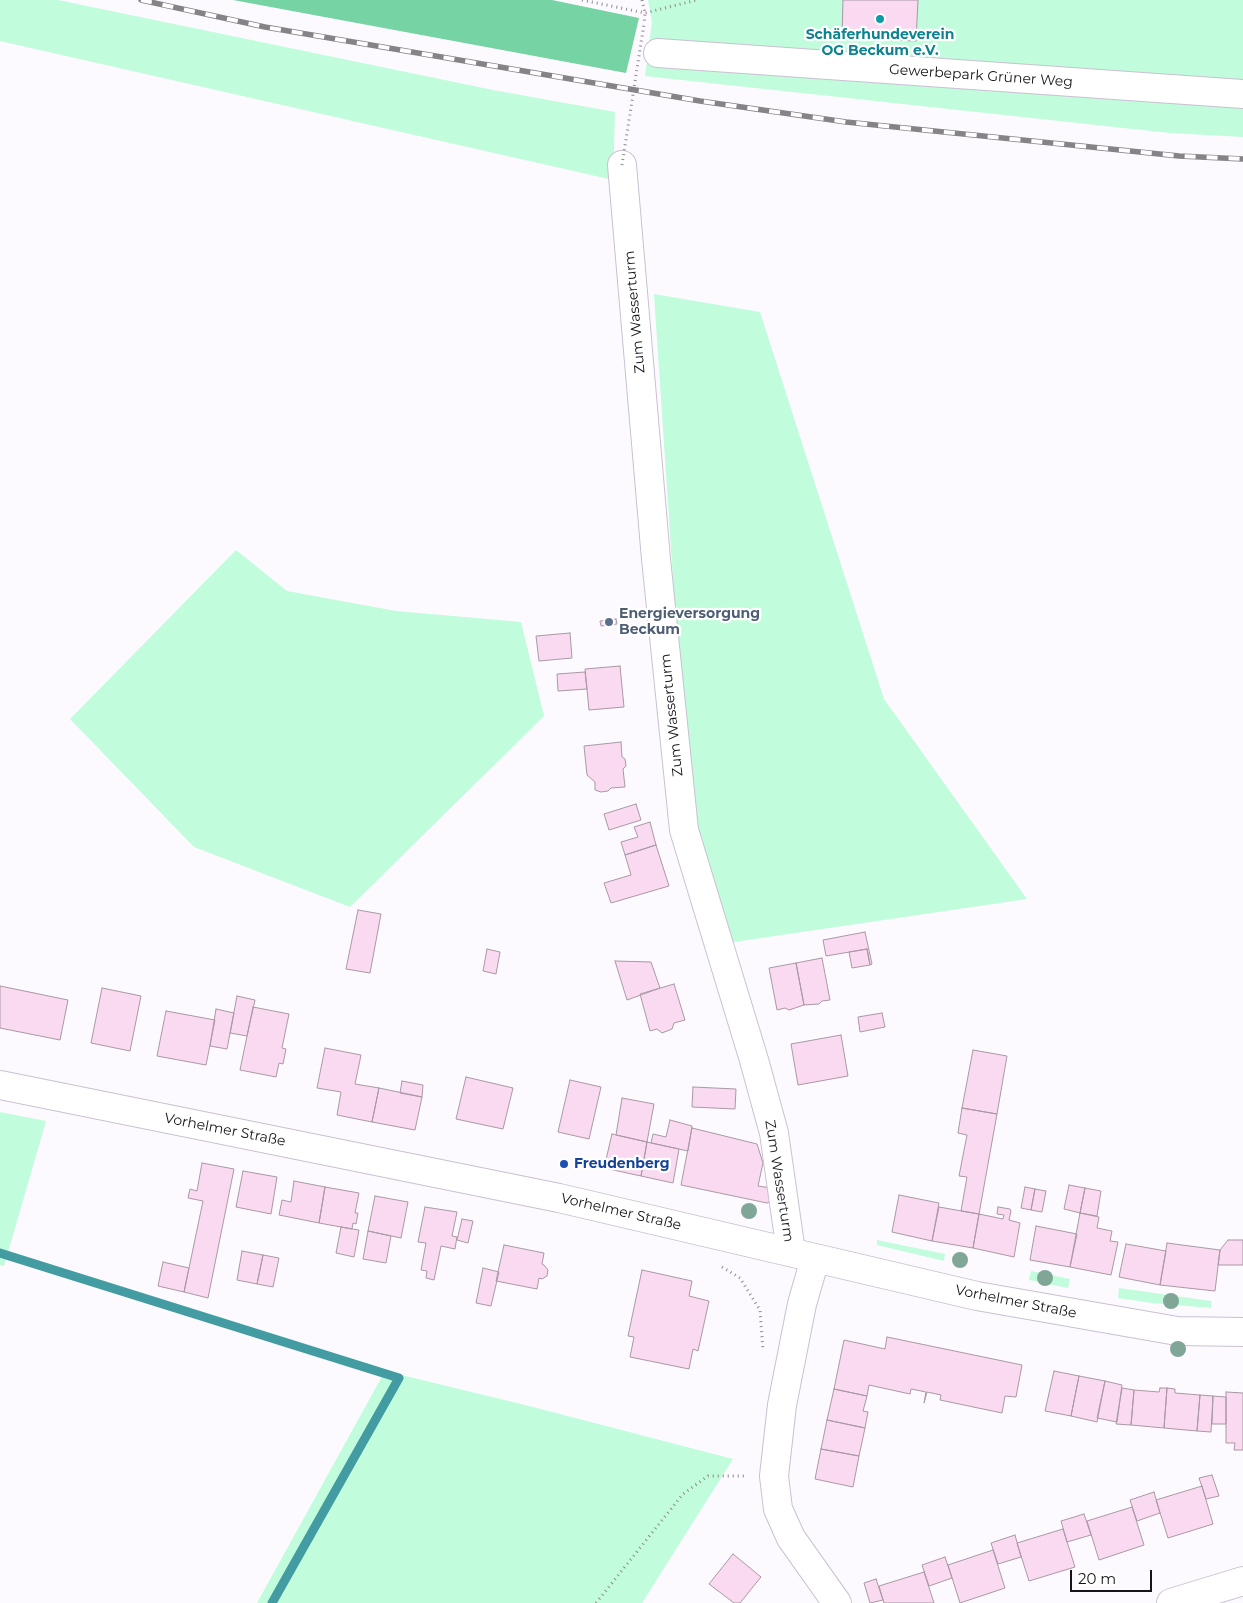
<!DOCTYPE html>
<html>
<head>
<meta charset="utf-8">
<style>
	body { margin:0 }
	#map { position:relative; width:1243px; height:1603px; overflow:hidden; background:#fcfafe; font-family:Montserrat,sans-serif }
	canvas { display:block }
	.scale { position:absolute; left:1070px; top:1570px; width:82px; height:22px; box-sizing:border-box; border:2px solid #161319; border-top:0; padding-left:6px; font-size:15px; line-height:18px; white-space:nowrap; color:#161319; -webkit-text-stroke:4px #fff; paint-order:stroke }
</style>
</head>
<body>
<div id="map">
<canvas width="1243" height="1603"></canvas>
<div class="scale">20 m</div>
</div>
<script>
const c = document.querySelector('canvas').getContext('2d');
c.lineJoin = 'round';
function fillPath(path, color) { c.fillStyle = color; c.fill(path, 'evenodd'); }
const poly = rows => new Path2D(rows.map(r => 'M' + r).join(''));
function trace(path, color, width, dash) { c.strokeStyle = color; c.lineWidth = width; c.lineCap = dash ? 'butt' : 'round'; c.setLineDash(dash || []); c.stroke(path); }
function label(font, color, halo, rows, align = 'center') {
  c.font = font + ' Montserrat,sans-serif'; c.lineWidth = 4.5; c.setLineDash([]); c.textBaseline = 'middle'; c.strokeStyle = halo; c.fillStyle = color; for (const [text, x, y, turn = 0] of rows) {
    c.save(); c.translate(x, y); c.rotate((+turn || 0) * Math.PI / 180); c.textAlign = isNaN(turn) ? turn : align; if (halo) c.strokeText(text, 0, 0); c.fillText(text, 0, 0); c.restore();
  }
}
const green = poly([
	[0,0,58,0,493,90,615,112,613,180,0,41],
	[648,0,1243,0,1243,137,1170,133,645,76,652,22],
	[654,294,760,312,884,699,1027,899,727,943,693,830,680,683],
	[236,550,287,591,396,611,521,622,544,716,350,907,194,847,70,719],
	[0,1112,46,1121,4,1266,0,1265],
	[877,1240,945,1254,944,1261,877,1245],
	[1031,1271,1070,1279,1068,1288,1029,1280],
	[1119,1288,1211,1301,1211,1308,1152,1303,1118,1298],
	[385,1371,529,1406,733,1459,642,1603,257,1603]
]);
const forest = poly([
	[233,0,552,0,639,18,626,73]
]);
const stream = poly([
	[0,1253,399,1378,272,1603]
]);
const building = poly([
	[843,0,918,0,916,41,842,38,843,0],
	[616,619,617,624,601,626,600,621,616,619],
	[570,633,572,658,539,661,536,636,570,633],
	[620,666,624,707,589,710,585,669,620,666],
	[585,672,587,689,558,691,557,674,585,672],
	[621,742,622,757,625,759,626,766,623,769,625,787,611,788,608,791,601,792,595,790,595,782,587,775,584,746,621,742],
	[636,804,641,820,609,830,604,814,636,804],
	[650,822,656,845,625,855,621,842,638,837,634,827,650,822],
	[656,845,669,886,611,903,604,883,631,875,625,855,656,845],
	[358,910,381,914,370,973,346,969,358,910],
	[865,932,872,964,870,965,867,949,826,956,823,940,865,932],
	[487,949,500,952,496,974,483,971,487,949],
	[867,949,870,965,852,968,849,952,867,949],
	[822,958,830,1000,822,1001,819,1004,804,1005,796,963,822,958],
	[615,961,651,962,660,988,627,1000,615,961],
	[796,963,804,1005,789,1010,785,1008,777,1010,769,968,796,963],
	[674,984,685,1020,674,1023,672,1029,662,1033,657,1029,650,1031,640,994,674,984],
	[0,986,68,1000,60,1040,0,1028,0,986],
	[102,988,141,996,130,1051,91,1043,102,988],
	[237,996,255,1000,247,1036,230,1033,237,996],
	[253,1007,289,1014,282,1048,286,1049,283,1064,279,1063,276,1077,240,1070,253,1007],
	[216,1009,234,1013,227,1049,210,1046,216,1009],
	[166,1011,215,1020,206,1065,157,1056,166,1011],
	[882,1013,885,1027,860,1032,858,1017,882,1013],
	[841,1035,848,1076,798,1085,791,1044,841,1035],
	[325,1048,361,1055,355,1084,379,1088,372,1122,337,1115,341,1092,317,1088,325,1048],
	[973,1050,1007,1056,997,1114,962,1108,973,1050],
	[466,1077,513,1088,503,1129,456,1119,466,1077],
	[570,1080,601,1087,589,1139,558,1132,570,1080],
	[402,1081,423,1085,422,1097,400,1093,402,1081],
	[693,1087,736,1089,735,1109,692,1107,693,1087],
	[379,1088,422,1097,415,1130,372,1122,379,1088],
	[622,1098,654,1104,647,1142,616,1135,622,1098],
	[962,1108,997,1114,979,1214,961,1211,967,1177,959,1176,967,1135,958,1133,962,1108],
	[670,1120,692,1126,688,1151,651,1143,653,1134,666,1137,670,1120],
	[692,1128,757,1144,763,1163,758,1186,771,1188,772,1201,767,1203,681,1185,692,1128],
	[612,1134,647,1142,641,1176,604,1168,612,1134],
	[647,1142,679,1149,673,1183,641,1176,647,1142],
	[202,1163,234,1169,208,1298,184,1292,203,1201,188,1198,190,1189,197,1191,202,1163],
	[243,1171,277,1177,271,1214,236,1207,243,1171],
	[294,1181,325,1187,319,1223,279,1215,282,1200,291,1202,294,1181],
	[1069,1185,1085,1188,1080,1213,1064,1209,1069,1185],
	[325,1187,359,1193,355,1213,358,1213,356,1224,353,1223,352,1229,319,1223,325,1187],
	[1025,1187,1035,1189,1031,1210,1021,1208,1025,1187],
	[1085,1188,1101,1191,1097,1216,1080,1213,1085,1188],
	[1035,1189,1046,1191,1042,1212,1031,1210,1035,1189],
	[899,1195,939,1203,932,1241,892,1232,899,1195],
	[375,1196,408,1202,401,1238,368,1231,375,1196],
	[425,1207,457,1212,452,1236,457,1237,455,1249,441,1246,434,1280,426,1278,427,1271,421,1270,426,1243,418,1242,425,1207],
	[939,1207,979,1214,973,1248,932,1241,939,1207],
	[998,1207,1010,1209,1011,1211,1009,1220,1020,1223,1014,1257,973,1248,979,1214,1003,1219,1004,1215,997,1214,998,1207],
	[1080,1213,1099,1217,1097,1228,1112,1231,1110,1241,1118,1242,1111,1275,1070,1267,1080,1213],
	[462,1219,473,1221,468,1243,457,1240,462,1219],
	[1036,1226,1077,1234,1070,1267,1030,1260,1036,1226],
	[341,1227,359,1230,354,1257,336,1253,341,1227],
	[368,1231,391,1236,386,1263,363,1259,368,1231],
	[1228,1240,1243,1240,1243,1265,1218,1265,1220,1250,1228,1240],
	[1167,1243,1220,1250,1215,1291,1160,1285,1167,1243],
	[1126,1244,1166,1251,1160,1285,1119,1277,1126,1244],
	[504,1245,544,1253,542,1264,544,1265,548,1270,547,1276,542,1279,539,1278,537,1289,496,1281,504,1245],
	[242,1251,263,1255,257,1284,237,1280,242,1251],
	[263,1255,279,1258,273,1287,257,1284,263,1255],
	[163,1262,189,1268,184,1292,158,1286,163,1262],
	[483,1268,499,1272,491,1306,476,1303,483,1268],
	[642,1270,692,1281,689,1296,709,1301,698,1351,693,1349,689,1369,630,1357,634,1337,628,1336,642,1270],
	[887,1337,1022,1365,1016,1397,1005,1396,1002,1413,940,1400,941,1395,927,1392,924,1403,926,1392,911,1389,910,1394,869,1385,867,1396,834,1389,844,1340,885,1349,887,1337],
	[1054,1371,1079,1376,1071,1416,1045,1411,1054,1371],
	[1079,1376,1105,1381,1097,1422,1071,1416,1079,1376],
	[1105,1381,1122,1385,1117,1422,1097,1418,1105,1381],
	[1122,1388,1134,1390,1131,1425,1116,1424,1122,1388],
	[1160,1388,1167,1388,1164,1428,1131,1425,1134,1390,1159,1392,1160,1388],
	[1167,1388,1175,1389,1175,1393,1200,1395,1197,1431,1164,1428,1167,1388],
	[834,1389,867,1396,863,1411,868,1412,865,1428,827,1420,834,1389],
	[1226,1392,1243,1393,1243,1450,1234,1450,1235,1443,1226,1443,1226,1392],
	[1200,1395,1213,1396,1211,1432,1197,1431,1200,1395],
	[1213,1396,1226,1397,1226,1424,1212,1424,1213,1396],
	[827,1420,865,1428,859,1456,821,1449,827,1420],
	[821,1449,859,1456,853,1487,815,1479,821,1449],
	[1212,1475,1219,1496,1206,1499,1199,1478,1212,1475],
	[1202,1486,1213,1524,1168,1538,1156,1500,1202,1486],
	[1154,1492,1160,1513,1137,1521,1130,1500,1154,1492],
	[1132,1507,1144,1545,1099,1560,1087,1521,1132,1507],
	[1084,1514,1091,1535,1067,1542,1061,1521,1084,1514],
	[1063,1529,1075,1567,1029,1581,1017,1543,1063,1529],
	[1015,1535,1021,1557,998,1564,991,1543,1015,1535],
	[993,1550,1005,1588,960,1603,948,1565,993,1550],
	[733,1554,761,1577,740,1603,734,1603,709,1584,733,1554],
	[945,1557,952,1578,929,1586,922,1565,945,1557],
	[924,1572,934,1603,884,1603,879,1586,924,1572],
	[876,1579,883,1600,870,1603,864,1583,876,1579]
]);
const path = poly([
	[582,0,645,13,697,0],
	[642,0,645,13,644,24],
	[722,1267,740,1278,760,1310,763,1350],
	[596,1603,683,1494,708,1476,747,1476]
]);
const minor = poly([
	[658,53,1243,94],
	[622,165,656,559,684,830,754,1060,774,1133,791,1252],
	[0,1085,559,1198,977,1296,1177,1331,1243,1332],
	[815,1259,802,1304,782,1405,774,1476,778,1509,791,1538,837,1603],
	[1171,1603,1243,1581]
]);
const rail = poly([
	[141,0,265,27,700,101,846,122,1179,156,1243,159]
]);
const pathBridge = poly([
	[622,165,644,24]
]);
const trees = [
	[749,1211],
	[960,1260],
	[1045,1278],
	[1171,1301],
	[1178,1349]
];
const markers = [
	[880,19,5,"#0f9aa8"],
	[609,622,5,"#5c6f8a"],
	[564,1164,5,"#1a4fb4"]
];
const cultureNames = [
	["Schäferhundeverein",880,35],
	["OG Beckum e.V.",880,51]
];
const streetNames = [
	["Gewerbepark Grüner Weg",981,76,4],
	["Zum Wasserturm",635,312,-95],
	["Zum Wasserturm",672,715,-96],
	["Vorhelmer Straße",225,1130,11],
	["Zum Wasserturm",779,1181,81],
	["Vorhelmer Straße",621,1212,13],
	["Vorhelmer Straße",1016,1302,11]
];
const serviceNames = [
	["Energieversorgung",619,614],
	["Beckum",619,630]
];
const transitNames = [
	["Freudenberg",574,1164]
];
fillPath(green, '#c1fcdc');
fillPath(forest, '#75d3a4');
trace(stream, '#439ca1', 9);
fillPath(building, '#f9daf0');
trace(building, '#aa98a5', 1);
trace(minor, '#cac0d2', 30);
trace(path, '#8e8b90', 3, [1, 4]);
trace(minor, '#fff', 28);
trace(rail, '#868388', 5.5);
trace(rail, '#fff', 4, [11]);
trace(pathBridge, '#8e8b90', 3, [1, 4]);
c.fillStyle = '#80a697';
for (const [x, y] of trees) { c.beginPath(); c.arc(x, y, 8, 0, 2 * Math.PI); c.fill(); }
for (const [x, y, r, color] of markers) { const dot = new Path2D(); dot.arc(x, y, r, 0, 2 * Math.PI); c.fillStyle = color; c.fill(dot); trace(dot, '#fff', 2); }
label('bold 14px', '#0d838f', '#fff', cultureNames);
label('14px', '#161319', '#fff', streetNames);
label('bold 14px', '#4e5e75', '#fff', serviceNames, 'left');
label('bold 14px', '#164399', '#fff', transitNames, 'left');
</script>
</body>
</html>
